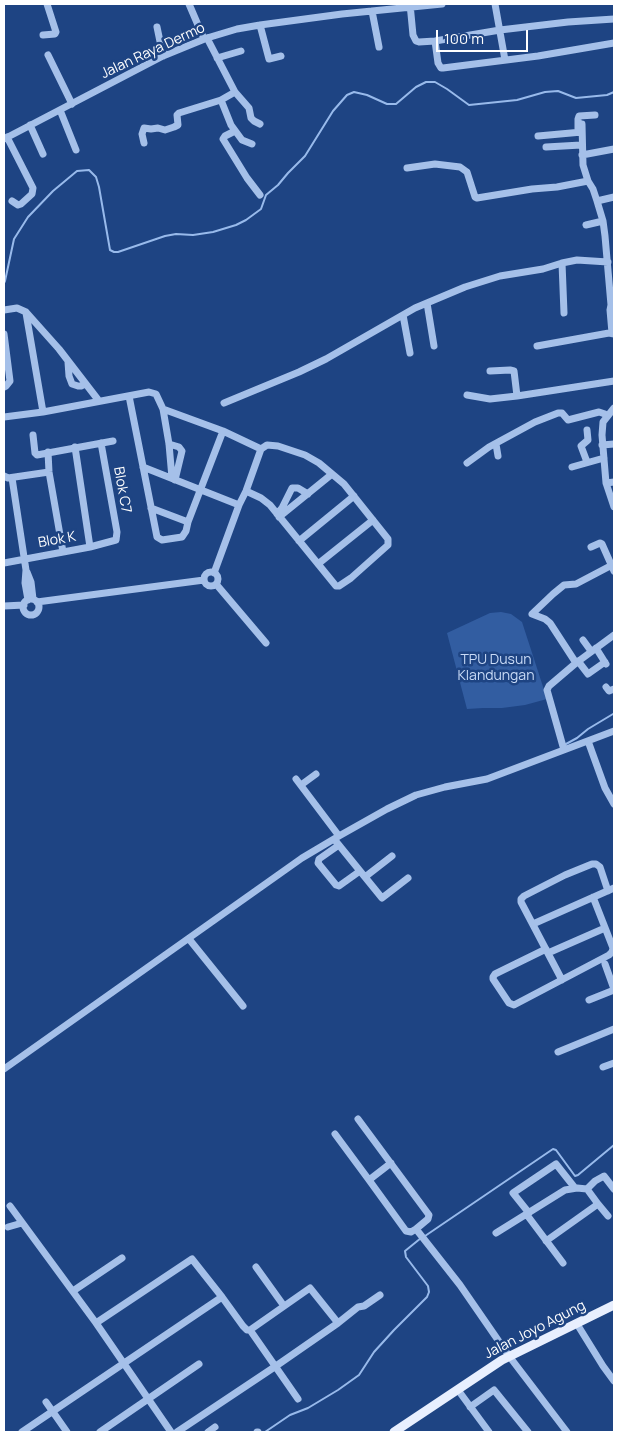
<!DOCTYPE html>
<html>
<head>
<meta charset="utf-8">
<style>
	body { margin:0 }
	#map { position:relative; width:618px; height:1436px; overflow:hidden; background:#1e4483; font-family:Manrope,sans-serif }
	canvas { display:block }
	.frame { position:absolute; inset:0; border:5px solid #fff; pointer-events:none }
	.scale { position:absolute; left:436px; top:30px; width:92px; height:22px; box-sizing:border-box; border:2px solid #fff; border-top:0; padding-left:6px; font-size:15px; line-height:18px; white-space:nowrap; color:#fff; -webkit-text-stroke:4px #1e4483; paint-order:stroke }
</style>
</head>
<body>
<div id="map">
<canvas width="618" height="1436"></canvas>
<div class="frame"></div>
<div class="scale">100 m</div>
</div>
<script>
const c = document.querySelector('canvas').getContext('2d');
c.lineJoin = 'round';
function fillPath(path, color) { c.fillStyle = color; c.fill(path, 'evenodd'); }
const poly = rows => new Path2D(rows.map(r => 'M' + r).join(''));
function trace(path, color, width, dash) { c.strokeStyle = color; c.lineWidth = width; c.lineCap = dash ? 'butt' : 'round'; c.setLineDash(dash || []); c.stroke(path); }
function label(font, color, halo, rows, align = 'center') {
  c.font = font + ' Manrope,sans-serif'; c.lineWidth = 5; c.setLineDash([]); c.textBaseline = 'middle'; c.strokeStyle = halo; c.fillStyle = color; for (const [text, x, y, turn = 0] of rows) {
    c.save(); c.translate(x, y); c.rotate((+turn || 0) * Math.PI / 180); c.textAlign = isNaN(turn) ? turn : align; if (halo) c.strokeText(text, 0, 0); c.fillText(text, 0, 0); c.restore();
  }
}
const green = poly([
	[501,612,511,614,522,622,547,699,525,705,502,708,483,708,467,709,447,633,490,613]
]);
const stream = poly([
	[4,283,5,281,14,239,28,217,53,191,77,171,89,170,96,177,99,187,110,250,114,252,118,252,165,236,176,234,193,235,213,232,236,225,246,220,261,209,266,195,278,185,288,173,305,156,333,111,347,95,354,92,367,95,387,104,396,104,416,87,426,82,435,82,447,89,469,105,517,100,545,92,558,91,576,98,607,95,614,92],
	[566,744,577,738,588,729,613,714],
	[425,1236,553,1149,556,1150,575,1176,578,1175,614,1145],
	[265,1432,290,1415,308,1408,338,1390,359,1375,374,1352,394,1330,427,1297,429,1292,428,1286,406,1257,405,1251,421,1238]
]);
const minor = poly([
	[189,4,204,39],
	[410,4,413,35,416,41,419,42,435,41,500,30,568,22,614,19],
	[495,4,505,60],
	[372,11,379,47],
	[260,25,269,59,281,56],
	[157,27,163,56],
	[43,35,55,34,56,32,47,4],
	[207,38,235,92,249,108,251,118,254,121,260,124],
	[435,41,438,63,441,68,443,68,538,56,614,43],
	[48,55,72,104],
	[217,58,241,51],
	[221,100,231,125,242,140,252,144],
	[60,110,76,150],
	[582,124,583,165,588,181,593,189,597,201,603,221,605,236,611,305,610,310,612,333],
	[30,125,43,154],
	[578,130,578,119,579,116,595,115],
	[235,131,225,136,223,139,247,178,260,195],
	[538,136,582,132],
	[7,137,33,188,32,194,21,204,18,205,12,201],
	[4,139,163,56,207,38,237,29,260,25,342,14,442,4],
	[144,143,142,134,144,128,151,129,158,128,165,130,174,127,178,125,177,115,179,113,221,100,235,92],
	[546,147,581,145],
	[582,155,614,149],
	[407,168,435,164,460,167,467,172,475,197,477,198,532,189,557,187,588,181],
	[597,201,614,197],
	[586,225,603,221],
	[562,263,564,313],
	[427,303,434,346],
	[4,310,17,308,26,312,59,349,99,401],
	[26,313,43,412],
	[403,315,410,353],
	[4,334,10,381,6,386,4,387],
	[537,346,609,333,614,334],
	[68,362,69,376,72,384,78,386,81,386,85,384],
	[490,371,510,370,514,371,517,396],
	[467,395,490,399,517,396,614,381],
	[129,396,157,537,162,540,182,537,186,531,188,522],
	[224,403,299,372,326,359,415,308,465,287,500,276,543,269,562,263,577,260,608,262],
	[614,408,603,422,602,435,606,483,614,507],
	[163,409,223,431,261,449,246,491,239,505,214,573],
	[4,417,43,412,149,392,156,394,163,409,169,444,172,478],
	[33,435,35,453,37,455,113,441],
	[169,444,179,447,182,451,175,480],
	[496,444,498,456],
	[602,445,614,444],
	[75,447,90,547],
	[48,452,49,472,63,552],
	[587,462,581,446,588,440,587,430],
	[467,463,489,447,535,422,558,413,562,413,568,420,599,412,605,414,606,417],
	[143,467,239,505],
	[572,467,604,458],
	[4,476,8,478,49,472],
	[12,478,26,570,25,583,28,600],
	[606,483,614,482],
	[246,491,261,498,270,505,336,586,339,586,351,578,388,545,388,539,344,484,319,463,305,455,278,446,267,445,261,449],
	[151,508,188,522,223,431],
	[277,514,282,508,292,488,298,488,308,494],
	[279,517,332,474],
	[299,541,354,496],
	[591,547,600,543,602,544,614,571],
	[4,563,90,547,116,540,117,532,101,443],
	[318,564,373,520],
	[27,572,31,582,33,599],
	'204 579a7 7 0 1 1 14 0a7 7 0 1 1-14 0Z',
	[216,584,266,643],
	'23 607a8 8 0 1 1 16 0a8 8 0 1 1-16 0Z',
	[37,602,204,580],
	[4,606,24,605],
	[583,640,591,651],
	[596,648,606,664],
	[578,661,588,674,605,662],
	[576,663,550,623,545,619,532,614,553,594,564,585,576,584,614,564],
	[606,687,609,691,614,689],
	[588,741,605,788,614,804],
	[564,750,547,690,549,686,576,663,614,635],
	[296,779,339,836],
	[301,785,316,774],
	[334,839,382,898,408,878],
	[339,845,319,859,318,863,336,885,339,886,360,871],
	[365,877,392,856],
	[533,924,614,888],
	[189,939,243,1006],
	[546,949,495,974,493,977,493,979,509,1003,514,1005,609,955,612,952,613,948,593,897],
	[548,953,605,928],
	[605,964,614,989],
	[562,980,521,902,521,899,524,896,565,875,592,864,596,864,600,867,608,891],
	[589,1000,614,990],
	[558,1052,614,1029],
	[603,1067,614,1063],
	[4,1069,302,858,339,836,387,809,416,795,445,787,487,779,614,731],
	[358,1119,429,1215,428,1219,416,1229],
	[335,1134,369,1180],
	[391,1163,369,1180,406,1231,411,1232,416,1229,460,1285,509,1356,567,1432],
	[587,1189,595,1181,604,1176,614,1189],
	[598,1204,608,1216],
	[10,1206,96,1323,171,1432],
	[529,1213,513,1193,556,1164,575,1188],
	[527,1215,563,1263],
	[8,1227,22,1223],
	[496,1233,565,1190,577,1188,587,1189,598,1204,546,1241],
	[256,1267,284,1306],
	[73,1291,122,1258],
	[96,1323,192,1259,222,1297],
	[577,1324,603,1366,614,1381],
	[250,1330,298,1399],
	[458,1390,489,1432],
	[46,1402,67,1432],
	[470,1407,494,1390,528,1432],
	[22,1432,222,1297,243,1326,247,1330,250,1330,310,1288,338,1323],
	[100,1432,199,1364],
	[177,1432,276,1366,338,1323,358,1307,364,1306,380,1295],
	[208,1432,215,1427],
	[257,1432,258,1432]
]);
const major = poly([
	[394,1432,502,1360,614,1305]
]);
const streetNames = [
	["Jalan Raya Dermo",153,51,-25],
	["Blok C7",122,490,80],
	["Blok K",57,540,-10],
	["Jalan Joyo Agung",535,1330,-27]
];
const parkNames = [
	["TPU Dusun",496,660],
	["Klandungan",496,676]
];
fillPath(green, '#325da1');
trace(stream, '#98baeb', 2);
trace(minor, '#a5c0e9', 7);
trace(major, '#e8effe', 9);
label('14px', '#fff', '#1e4483', streetNames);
label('14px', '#c9dbf7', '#1e4483', parkNames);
</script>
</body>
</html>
